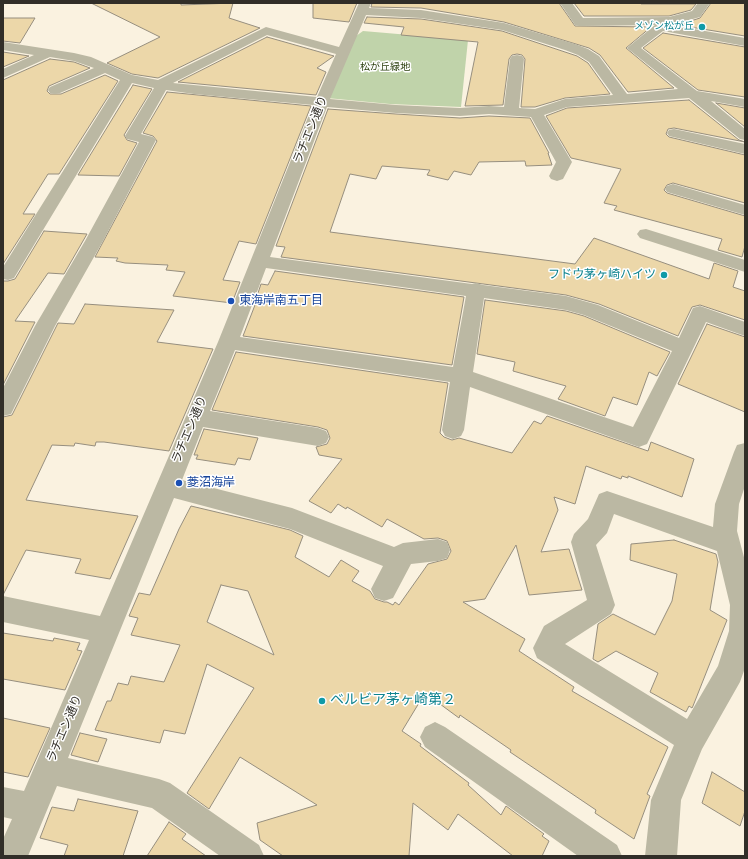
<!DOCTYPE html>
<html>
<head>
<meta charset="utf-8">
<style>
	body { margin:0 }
	#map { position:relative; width:748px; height:859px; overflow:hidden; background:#faf2e0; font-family:"Titillium Web",sans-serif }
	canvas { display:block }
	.frame { position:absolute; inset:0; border:4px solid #312e28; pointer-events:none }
</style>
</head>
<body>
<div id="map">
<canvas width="748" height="859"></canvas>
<div class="frame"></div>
</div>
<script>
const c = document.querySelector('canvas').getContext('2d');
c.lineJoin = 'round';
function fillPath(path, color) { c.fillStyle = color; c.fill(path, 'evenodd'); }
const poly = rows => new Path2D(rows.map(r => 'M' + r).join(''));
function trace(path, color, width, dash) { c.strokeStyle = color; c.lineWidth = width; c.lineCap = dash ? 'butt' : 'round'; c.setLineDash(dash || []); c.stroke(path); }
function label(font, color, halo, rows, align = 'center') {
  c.font = font + ' "Titillium Web","Noto Sans JP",sans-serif'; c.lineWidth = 3; c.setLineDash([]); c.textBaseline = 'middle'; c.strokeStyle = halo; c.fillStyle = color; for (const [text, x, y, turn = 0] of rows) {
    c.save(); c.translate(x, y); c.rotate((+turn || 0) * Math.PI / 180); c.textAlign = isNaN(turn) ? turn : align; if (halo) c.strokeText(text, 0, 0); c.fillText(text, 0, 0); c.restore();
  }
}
const green = poly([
	[363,31,468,40,461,107,390,104,327,98,349,41]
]);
const building = poly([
	[91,3,181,3,181,5,233,3,229,18,260,28,158,78,132,74,107,63,160,37,91,3],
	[313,3,357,3,349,22,313,18,313,3],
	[372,3,559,3,575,26,651,27,626,48,674,88,628,92,600,55,589,48,504,22,421,8,371,7,372,3],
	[574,3,640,3,641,4,696,4,691,10,669,16,584,16,574,3],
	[711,3,745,3,745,36,678,25,700,18,711,3],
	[367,17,421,19,502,31,577,56,588,63,610,94,565,98,535,107,521,107,525,59,522,55,517,54,512,55,509,59,503,105,465,106,478,42,401,35,404,27,364,23,367,17],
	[3,18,35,18,20,43,3,41,3,18],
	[663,33,745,47,745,97,698,90,643,48,663,33],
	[267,37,334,56,317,68,326,72,316,95,178,82,267,37],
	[3,52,29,56,3,67,3,52],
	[50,59,74,62,90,68,49,86,47,91,50,94,61,94,105,75,118,81,59,174,48,174,23,214,35,214,3,264,3,80,50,59],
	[133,85,152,89,124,135,127,140,137,143,119,176,78,175,133,85],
	[167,92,311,106,256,244,239,241,223,280,240,282,232,303,173,296,185,272,166,270,168,265,125,263,116,261,118,258,95,257,157,141,153,136,143,133,167,92],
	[689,100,739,140,745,142,674,128,668,129,666,134,669,137,745,155,745,203,673,183,667,185,664,190,667,193,745,216,745,246,742,257,718,250,722,239,614,210,617,206,604,203,621,169,571,158,546,116,567,108,689,100],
	[716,103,745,108,745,127,716,103],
	[328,109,396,114,460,118,489,116,530,118,549,153,548,153,552,165,526,166,525,161,479,162,471,175,454,171,448,180,427,175,430,170,382,166,376,179,350,174,330,232,575,264,594,238,709,279,714,263,738,271,733,287,745,291,745,320,700,305,692,307,678,336,599,304,566,295,281,257,285,247,276,246,328,109],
	[44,231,87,234,64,274,48,273,15,321,35,322,3,385,3,281,8,281,15,279,44,231],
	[275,271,464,297,452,365,243,336,255,305,254,305,261,284,268,285,275,271],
	[485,300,566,311,584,316,670,352,657,376,649,372,637,405,613,397,605,416,558,399,566,386,513,371,515,362,477,354,485,300],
	[85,304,174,310,157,342,213,349,169,451,104,442,96,442,95,446,75,443,74,446,52,445,26,500,138,516,110,579,75,573,81,559,26,550,3,595,3,417,12,415,58,323,74,324,85,304],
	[707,324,745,337,745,412,678,384,707,324],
	[236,352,448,383,440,433,444,437,452,440,459,438,512,453,534,421,541,424,547,416,648,451,651,442,694,459,682,497,628,476,628,478,622,476,621,479,586,466,575,504,554,497,558,510,541,552,569,549,582,590,529,595,516,545,485,599,463,602,525,639,519,651,574,687,572,691,668,747,647,794,650,796,634,839,595,813,596,810,510,752,511,750,460,715,459,718,425,693,402,731,421,744,420,746,469,783,468,785,501,815,506,806,544,834,542,836,549,841,542,856,513,856,458,814,448,830,413,803,409,856,283,856,260,840,257,823,317,805,240,757,209,809,187,793,254,688,207,664,185,734,164,730,160,743,95,730,107,701,111,701,118,683,128,685,131,676,164,682,180,645,131,635,138,618,129,616,139,593,150,595,179,529,191,506,250,520,290,530,303,536,295,557,329,577,341,560,359,571,352,581,370,591,375,599,384,602,387,602,393,605,395,602,399,605,428,564,447,559,451,551,447,541,438,538,424,539,387,519,382,527,347,507,346,509,338,504,331,513,309,501,342,459,319,455,316,447,327,444,330,438,327,430,318,427,212,410,236,352],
	[221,585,248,591,274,655,207,622,221,585],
	[204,429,258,438,250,460,238,458,235,465,196,459,198,455,194,455,204,429],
	[674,540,716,554,718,562,710,610,727,620,693,706,692,708,689,706,686,712,650,692,658,673,616,651,598,662,593,659,598,624,613,614,655,635,672,601,677,574,630,560,631,544,674,540],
	[3,633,53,641,54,638,80,643,77,650,82,651,65,690,3,679,3,633],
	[3,718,50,728,28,777,3,772,3,718],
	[80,733,107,739,98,762,71,755,80,733],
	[712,772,745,792,745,811,740,826,702,803,712,772],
	[78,799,138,811,123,856,64,856,68,845,40,838,52,807,74,811,78,799],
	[169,822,186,834,182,839,206,856,147,856,169,822]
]);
const minor = poly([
	[359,3,371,3,369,8,421,10,504,23,575,44,588,49,599,56,627,94,678,89,627,48,655,25,579,26,575,25,560,3,572,3,583,18,669,17,692,11,698,3,710,3,700,17,671,25,745,38,745,46,663,31,641,48,697,91,745,99,745,107,711,101,745,129,745,140,740,139,689,98,567,107,544,115,572,162,563,179,557,181,551,179,549,176,556,162,531,117,489,114,460,116,396,113,327,107,270,257,472,284,476,283,483,285,566,296,598,305,679,338,693,308,700,306,745,322,745,336,706,322,647,444,639,447,470,387,464,430,461,436,453,439,445,436,442,430,450,382,235,350,210,411,318,428,326,431,329,437,326,443,318,446,203,427,182,480,292,508,394,547,403,543,438,539,447,542,450,550,447,558,438,561,411,564,393,598,384,601,375,598,371,589,383,566,290,529,174,498,68,758,159,779,170,783,259,845,264,856,220,856,152,808,57,786,28,856,3,856,3,839,12,819,3,817,3,787,24,791,89,640,3,622,3,596,100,616,218,342,313,105,194,94,166,90,141,134,153,137,156,140,103,241,55,326,11,414,3,416,3,388,35,326,85,241,139,142,127,139,125,136,154,88,132,83,14,278,8,280,3,279,3,267,120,80,105,73,60,93,55,94,50,93,48,90,50,87,94,68,74,61,50,57,3,78,3,69,34,55,3,50,3,42,74,53,91,57,132,75,158,80,266,27,339,47,359,3],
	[366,15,421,18,502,30,565,50,578,55,589,62,613,95,565,99,535,109,519,108,524,59,522,56,517,55,512,56,510,59,504,107,489,106,460,108,396,105,330,99,366,15],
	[267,35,336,54,317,97,173,83,267,35],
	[266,268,466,296,453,367,240,337,266,268],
	[484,298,566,310,584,315,672,351,633,427,473,372,484,298],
	[674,129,745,144,745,154,669,136,667,133,669,130,674,129],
	[673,184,745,205,745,215,667,192,665,189,667,186,673,184],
	[646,229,745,260,745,272,640,238,637,234,640,230,646,229],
	[745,443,745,486,739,504,737,531,745,561,745,668,740,682,702,749,681,800,677,856,645,856,651,800,674,745,537,658,533,648,544,626,587,600,571,542,574,534,588,519,599,494,607,491,713,527,715,504,734,452,737,445,745,443],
	[614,514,717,551,730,605,729,631,718,666,687,719,565,644,611,614,615,605,596,545,607,533,614,514],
	[435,722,445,727,617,845,622,856,578,856,425,747,420,737,425,727,435,722]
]);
const markers = [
	[702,27,4,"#0f9aa8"],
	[664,275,4,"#0f9aa8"],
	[231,301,4,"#1a4fb4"],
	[179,483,4,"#1a4fb4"],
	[322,701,4,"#0f9aa8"]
];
const farCulturenames = [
	["メゾン松が丘",694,27]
];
const farParknames = [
	["松が丘緑地",385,68]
];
const streetNames = [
	["ラチエン通り",311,130,-68],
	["ラチエン通り",190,430,-67],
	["ラチエン通り",65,729,-67]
];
const cultureNames = [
	["フドウ茅ヶ崎ハイツ",656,275]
];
const transitNames = [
	["東海岸南五丁目",239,301],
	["菱沼海岸",187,483]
];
const nearCulturenames = [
	["ベルビア茅ヶ崎第２",330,701]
];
fillPath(green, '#c0d3aa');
fillPath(building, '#ecd7a9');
trace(building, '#968e7e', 1);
fillPath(minor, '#bbb8a3');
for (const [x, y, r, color] of markers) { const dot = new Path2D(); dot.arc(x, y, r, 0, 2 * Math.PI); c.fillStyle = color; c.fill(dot); trace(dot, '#fff', 1.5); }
label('10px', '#0d838f', '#fff', farCulturenames, 'right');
label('10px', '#2d4010', '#fff', farParknames);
label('12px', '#312e28', '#fff', streetNames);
label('12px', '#0d838f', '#fff', cultureNames, 'right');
label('12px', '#164399', '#fff', transitNames, 'left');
label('14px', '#0d838f', '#fff', nearCulturenames, 'left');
</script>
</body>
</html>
